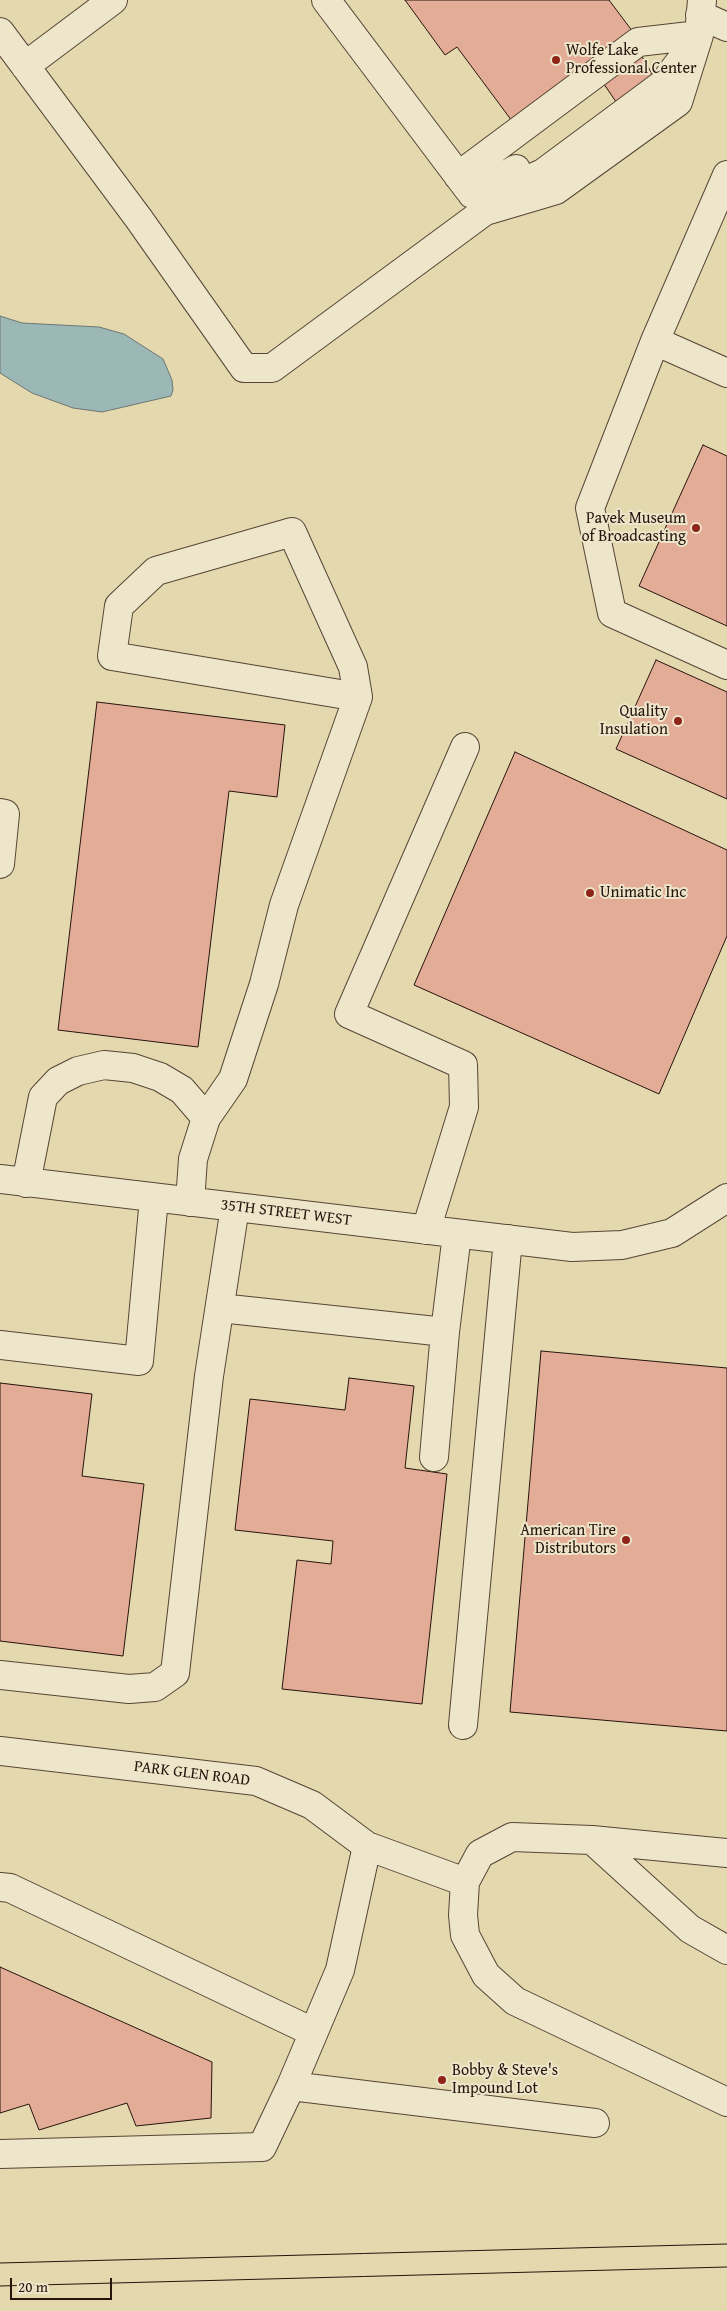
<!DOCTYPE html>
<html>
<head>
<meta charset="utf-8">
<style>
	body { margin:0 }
	#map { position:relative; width:727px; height:2311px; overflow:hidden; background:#e4d8ae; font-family:"Gentium Book Plus",serif }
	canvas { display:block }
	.scale { position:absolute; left:10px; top:2278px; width:102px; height:22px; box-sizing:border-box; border:2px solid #27140d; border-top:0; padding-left:6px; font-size:15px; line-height:18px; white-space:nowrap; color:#27140d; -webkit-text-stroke:4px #ede6ca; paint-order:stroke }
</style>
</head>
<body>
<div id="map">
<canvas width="727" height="2311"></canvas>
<div class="scale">20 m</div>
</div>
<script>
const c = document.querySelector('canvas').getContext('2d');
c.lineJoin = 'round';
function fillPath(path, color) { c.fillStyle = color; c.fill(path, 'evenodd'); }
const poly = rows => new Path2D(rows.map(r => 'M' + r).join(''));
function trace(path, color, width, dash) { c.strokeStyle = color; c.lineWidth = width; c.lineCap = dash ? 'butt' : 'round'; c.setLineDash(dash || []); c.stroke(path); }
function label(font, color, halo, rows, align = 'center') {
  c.font = font + ' "Gentium Book Plus",serif'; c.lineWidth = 4; c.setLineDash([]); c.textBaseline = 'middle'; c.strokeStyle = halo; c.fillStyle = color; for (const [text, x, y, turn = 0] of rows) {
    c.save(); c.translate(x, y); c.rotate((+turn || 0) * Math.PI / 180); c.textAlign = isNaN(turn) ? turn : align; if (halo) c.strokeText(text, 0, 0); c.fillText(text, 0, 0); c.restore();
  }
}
const water = poly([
	[0,316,22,323,99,327,124,334,163,359,172,380,173,390,171,396,102,412,73,408,32,393,0,373,0,316]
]);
const building = poly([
	[405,0,609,0,633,32,630,36,661,89,625,115,591,65,512,121,457,47,445,55,405,0],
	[703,445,727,456,727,626,639,586,703,445],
	[656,660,727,692,727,799,616,749,656,660],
	[97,702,285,725,277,797,229,791,198,1047,58,1030,97,702],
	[515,752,727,850,727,936,659,1094,414,985,515,752],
	[541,1351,727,1368,727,1731,510,1712,541,1351],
	[349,1378,414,1386,405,1468,447,1474,422,1704,282,1689,297,1560,331,1564,333,1541,235,1530,250,1399,345,1410,349,1378],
	[0,1383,92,1394,82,1476,144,1484,123,1656,0,1641,0,1383],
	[0,1967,212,2062,211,2118,136,2126,127,2103,39,2130,29,2104,0,2113,0,1967]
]);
const minor = poly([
	[326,0,469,190],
	[700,15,727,27],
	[0,32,139,219,244,368,272,368,485,211,556,190,678,102,699,35,702,0],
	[25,66,113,0],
	[727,175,655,341,727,373],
	[458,176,638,42,699,35],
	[503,191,543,173,663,84,685,55],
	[472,194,516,169],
	[655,341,590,508,612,613,727,665],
	[0,813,5,814,0,864],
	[206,1118,233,1079,264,984,284,905,358,697,353,667,292,532,156,571,119,606,112,656,358,697],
	[0,1179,572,1247,622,1245,672,1233,727,1198],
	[26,1183,43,1097,58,1081,78,1071,104,1065,133,1068,160,1077,182,1090,206,1118,193,1159,190,1202],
	[426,1230,464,1107,463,1065,349,1014,465,747],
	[220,1308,445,1332],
	[0,1345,139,1361,154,1198],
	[434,1457,445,1332,457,1234],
	[0,1675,129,1689,155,1687,175,1673,209,1376,235,1207],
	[463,1725,508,1239],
	[0,1751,256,1781,312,1805,367,1846,465,1882,480,1854,512,1837,592,1840,690,1929,727,1950],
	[592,1840,727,1853],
	[465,1882,463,1915,465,1935,486,1975,515,2001,727,2102],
	[0,1887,10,1888,313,2032],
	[291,2086,340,1970,367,1846],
	[0,2154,262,2147,291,2086,595,2123]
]);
const tram = poly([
	[0,2263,727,2244],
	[0,2286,727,2267]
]);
const markers = [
	[556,60,5,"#8f2418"],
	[696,528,5,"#8f2418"],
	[678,721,5,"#8f2418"],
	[590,893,5,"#8f2418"],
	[626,1540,5,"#8f2418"],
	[442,2080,5,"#8f2418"]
];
const poiNames = [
	["Wolfe Lake",566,51],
	["Professional Center",566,69],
	["Pavek Museum",686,519,"right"],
	["of Broadcasting",686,537,"right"],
	["Quality",668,712,"right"],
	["Insulation",668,730,"right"],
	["Unimatic Inc",600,893],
	["American Tire",616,1531,"right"],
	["Distributors",616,1549,"right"],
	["Bobby & Steve's",452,2071],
	["Impound Lot",452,2089]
];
const streetNames = [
	["35TH STREET WEST",286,1213,7],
	["PARK GLEN ROAD",192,1774,7]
];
fillPath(water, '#9bb7b6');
trace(water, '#6d7672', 1);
fillPath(building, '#e3ac97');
trace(building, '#27140d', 1);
trace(minor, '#564535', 30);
trace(minor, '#ede6ca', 28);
trace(tram, '#27140d', 1);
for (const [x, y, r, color] of markers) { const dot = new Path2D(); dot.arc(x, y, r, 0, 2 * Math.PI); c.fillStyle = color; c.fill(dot); trace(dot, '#ede6ca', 2); }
label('16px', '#27140d', '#ede6ca', poiNames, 'left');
label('16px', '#27140d', '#ede6ca', streetNames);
</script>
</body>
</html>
